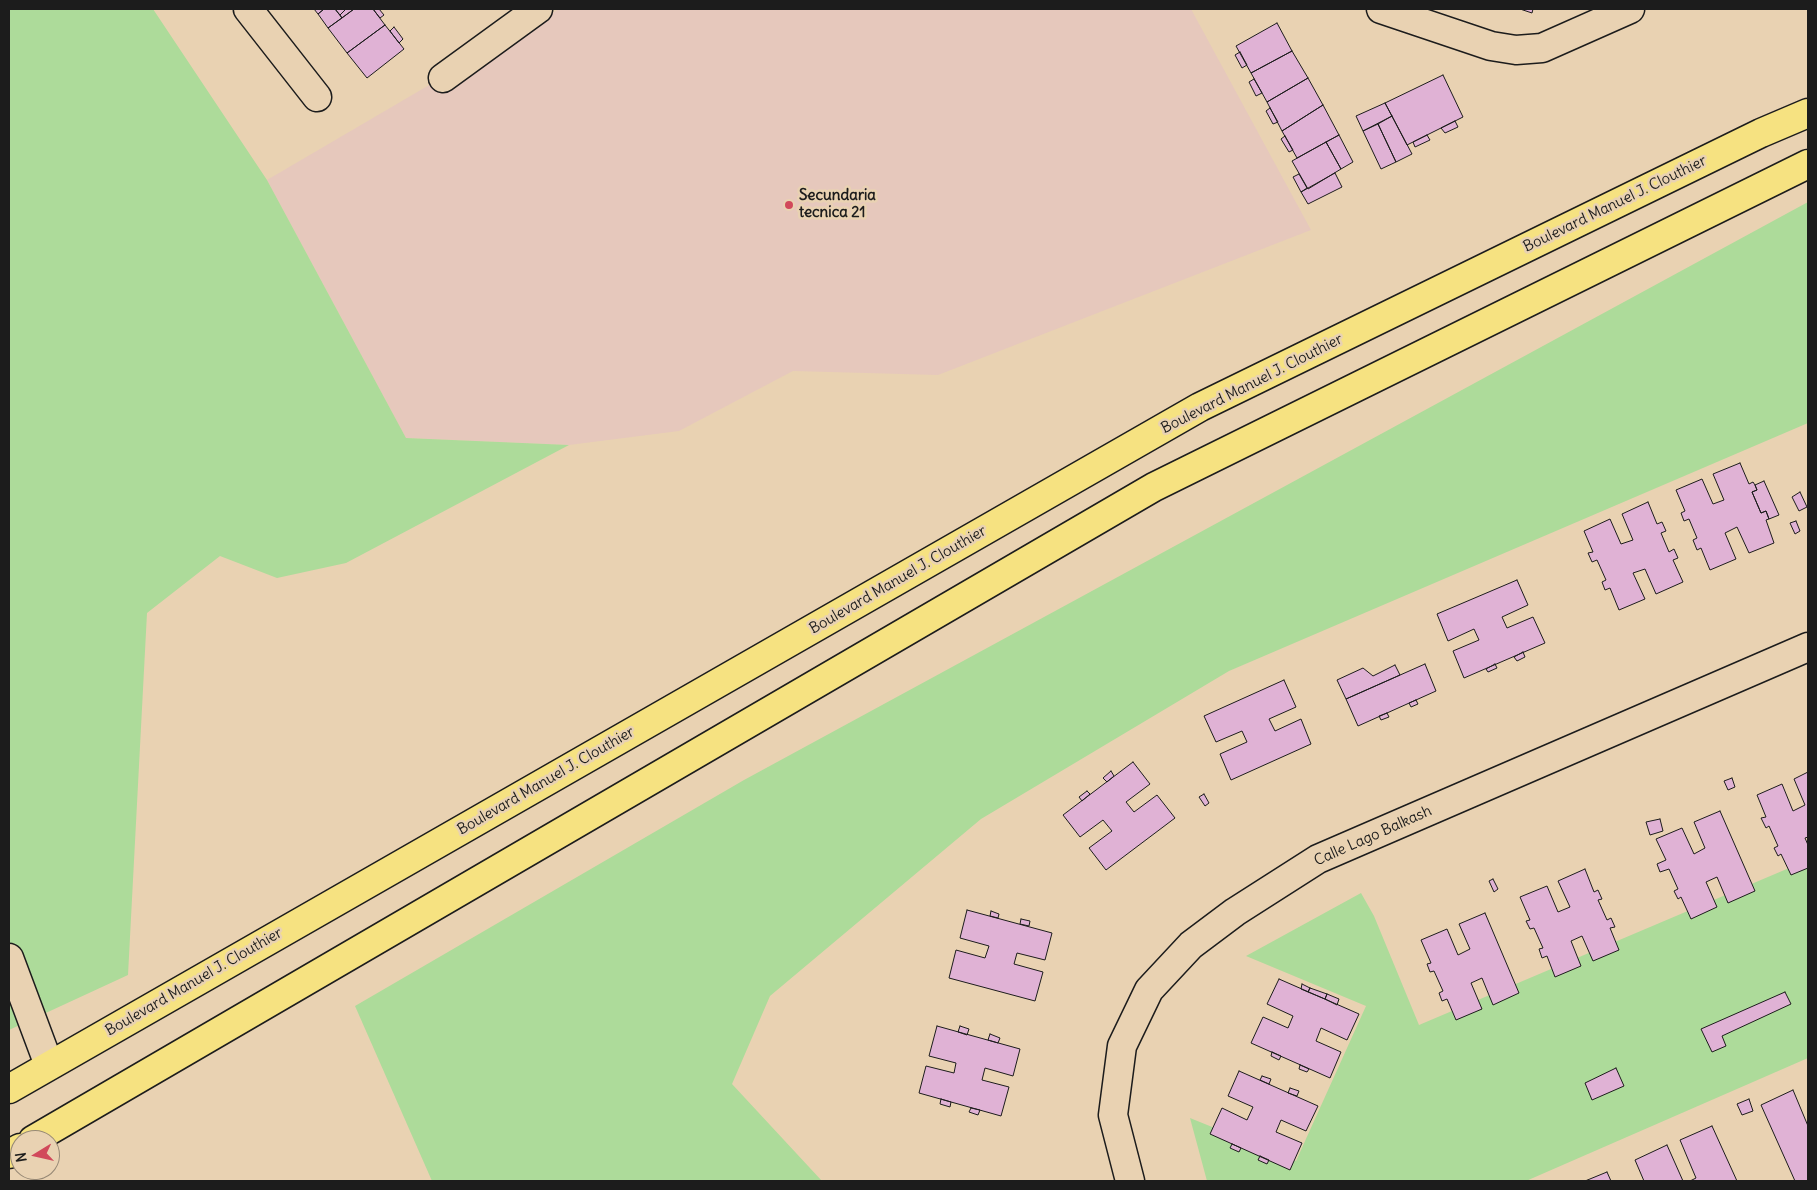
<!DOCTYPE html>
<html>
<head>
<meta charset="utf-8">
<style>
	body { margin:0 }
	#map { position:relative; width:1817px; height:1190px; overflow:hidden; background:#e9d2b2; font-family:Delius,sans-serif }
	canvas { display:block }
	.frame { position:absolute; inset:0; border:10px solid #1c1c1c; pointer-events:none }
	.north { position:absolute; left:10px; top:1130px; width:50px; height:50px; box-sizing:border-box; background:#e9d2b2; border:1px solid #978976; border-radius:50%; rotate:261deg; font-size:14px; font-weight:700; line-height:20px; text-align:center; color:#1c1c1c }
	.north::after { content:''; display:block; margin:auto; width:18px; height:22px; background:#d1495b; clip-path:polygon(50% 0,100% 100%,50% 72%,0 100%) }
</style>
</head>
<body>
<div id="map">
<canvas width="1817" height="1190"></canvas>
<div class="frame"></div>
<div class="north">N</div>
</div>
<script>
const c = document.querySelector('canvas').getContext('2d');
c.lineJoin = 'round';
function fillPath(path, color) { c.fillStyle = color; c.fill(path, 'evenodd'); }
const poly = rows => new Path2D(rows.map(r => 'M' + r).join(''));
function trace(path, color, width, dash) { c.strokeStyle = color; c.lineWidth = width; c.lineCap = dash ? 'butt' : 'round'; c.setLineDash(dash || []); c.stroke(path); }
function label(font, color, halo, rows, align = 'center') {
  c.font = font + ' Delius,sans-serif'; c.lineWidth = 5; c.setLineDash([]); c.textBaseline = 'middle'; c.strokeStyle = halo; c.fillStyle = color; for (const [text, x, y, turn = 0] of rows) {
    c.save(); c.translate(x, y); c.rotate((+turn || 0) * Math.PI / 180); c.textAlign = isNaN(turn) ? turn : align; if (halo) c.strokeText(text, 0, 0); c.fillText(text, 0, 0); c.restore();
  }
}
const built = poly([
	[559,9,1191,9,1311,230,938,375,793,371,679,431,569,445,406,438,267,180]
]);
const green = poly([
	[9,9,153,9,267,180,406,438,569,445,346,563,277,578,220,556,147,613,128,975,9,1030],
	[1808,202,1808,423,1229,671,981,819,770,996,732,1084,822,1181,432,1181,355,1006,744,780],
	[1808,860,1808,1058,1526,1181,1207,1181,1190,1118,1296,1161,1366,1006,1246,956,1361,893,1374,916,1419,1025]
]);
const building = poly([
	[314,9,324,9,318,14,314,9],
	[324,9,335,9,342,18,328,28,318,14,324,9],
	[335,9,346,9,340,15,335,9],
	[346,9,354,9,342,18,340,15,346,9],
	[354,9,373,9,385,25,347,53,328,28,354,9],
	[373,9,379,9,384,15,380,18,373,9],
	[1520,9,1533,9,1532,13,1520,9],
	[1277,23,1292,51,1251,73,1236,46,1277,23],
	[385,25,404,49,367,78,347,53,385,25],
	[394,27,403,39,399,43,390,31,394,27],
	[1292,51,1308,78,1267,102,1251,73,1292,51],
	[1240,52,1247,65,1242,68,1235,55,1240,52],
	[1443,75,1463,117,1407,145,1385,103,1443,75],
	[1308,78,1323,105,1282,131,1267,102,1308,78],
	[1254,79,1262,93,1256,96,1249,82,1254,79],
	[1385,103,1392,116,1363,131,1356,116,1385,103],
	[1323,105,1339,135,1297,158,1282,131,1323,105],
	[1270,108,1278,122,1273,124,1266,111,1270,108],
	[1392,116,1412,154,1396,162,1378,124,1392,116],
	[1455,121,1458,127,1445,133,1441,128,1455,121],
	[1378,124,1396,162,1381,169,1363,131,1378,124],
	[1339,135,1353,162,1341,169,1326,142,1339,135],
	[1427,135,1430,140,1415,147,1413,142,1427,135],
	[1285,136,1293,150,1289,152,1281,139,1285,136],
	[1326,142,1341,169,1308,189,1292,161,1326,142],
	[1335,173,1342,187,1308,204,1301,192,1335,173],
	[1299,174,1307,188,1301,192,1293,177,1299,174],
	[1740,463,1749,484,1753,482,1755,485,1757,490,1752,492,1761,513,1766,511,1769,519,1766,520,1774,543,1749,553,1737,527,1725,533,1736,559,1710,570,1701,548,1697,550,1693,540,1697,538,1689,519,1684,521,1681,513,1685,511,1676,490,1702,479,1713,504,1724,500,1713,474,1740,463],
	[1764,481,1779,515,1769,519,1766,511,1761,513,1752,492,1757,490,1755,485,1764,481],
	[1800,492,1807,507,1799,511,1792,497,1800,492],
	[1648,502,1657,524,1662,522,1666,531,1661,533,1669,552,1674,549,1678,558,1673,560,1683,582,1656,594,1645,569,1633,573,1645,599,1619,610,1610,588,1605,590,1602,582,1606,580,1597,560,1592,562,1588,553,1593,552,1584,531,1610,519,1621,544,1633,540,1622,514,1648,502],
	[1796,521,1800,531,1795,534,1790,523,1796,521],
	[1517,580,1528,605,1502,617,1507,628,1533,617,1545,643,1464,678,1453,651,1479,640,1474,629,1448,641,1437,614,1517,580],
	[1523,652,1525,657,1517,661,1514,657,1523,652],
	[1425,664,1436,691,1358,726,1346,699,1425,664],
	[1495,664,1497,668,1488,672,1486,669,1495,664],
	[1395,665,1400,675,1346,699,1337,680,1363,668,1373,676,1395,665],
	[1284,680,1296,707,1269,719,1275,731,1301,719,1311,744,1231,780,1220,754,1247,742,1242,731,1216,742,1204,716,1284,680],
	[1416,700,1418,704,1411,707,1409,703,1416,700],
	[1387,713,1389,717,1381,720,1379,716,1387,713],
	[1133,762,1150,784,1126,802,1134,812,1157,795,1175,818,1106,870,1089,848,1112,831,1103,820,1080,837,1063,815,1133,762],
	[1111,771,1114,776,1107,782,1103,778,1111,771],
	[1808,772,1808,837,1805,838,1808,845,1808,868,1791,875,1781,854,1778,856,1774,848,1778,846,1769,826,1766,828,1761,818,1766,817,1757,795,1782,784,1793,811,1805,805,1794,779,1808,772],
	[1732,778,1735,787,1728,790,1724,781,1732,778],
	[1087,791,1090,794,1082,801,1079,797,1087,791],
	[1204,794,1209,803,1205,806,1199,797,1204,794],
	[1720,811,1755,891,1728,903,1717,877,1706,882,1717,907,1691,919,1681,897,1678,899,1674,891,1678,889,1669,869,1660,872,1657,864,1666,860,1656,839,1682,828,1694,854,1705,848,1694,822,1720,811],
	[1660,819,1663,831,1650,835,1646,822,1660,819],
	[1585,869,1594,892,1598,890,1602,899,1598,900,1607,920,1611,918,1615,927,1610,928,1619,950,1593,961,1582,936,1571,941,1581,966,1555,977,1547,956,1542,958,1539,949,1543,948,1534,928,1530,929,1526,921,1530,920,1520,897,1547,886,1558,912,1570,907,1558,881,1585,869],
	[1493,879,1498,889,1494,892,1489,881,1493,879],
	[967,910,1052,933,1045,960,1017,953,1014,964,1043,972,1035,1001,949,978,956,950,985,958,989,946,960,938,967,910],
	[991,911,999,914,998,918,990,916,991,911],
	[1485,913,1519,993,1493,1005,1482,978,1471,983,1482,1009,1456,1020,1447,999,1442,1001,1439,993,1443,991,1434,971,1430,972,1427,964,1431,963,1421,940,1447,929,1458,955,1470,949,1459,924,1485,913],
	[1021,919,1030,921,1029,926,1020,924,1021,919],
	[1279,979,1359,1014,1347,1040,1321,1028,1316,1041,1341,1052,1330,1078,1251,1043,1263,1017,1288,1028,1293,1016,1267,1004,1279,979],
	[1302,984,1310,988,1308,992,1301,989,1302,984],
	[1310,988,1327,994,1325,999,1308,992,1310,988],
	[1785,992,1791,1004,1722,1036,1726,1046,1712,1052,1701,1029,1785,992],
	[1327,994,1339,999,1337,1005,1325,999,1327,994],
	[937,1026,1020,1049,1013,1076,985,1068,982,1080,1009,1087,1001,1116,919,1093,926,1066,954,1073,956,1063,929,1056,937,1026],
	[960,1026,969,1029,967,1035,958,1032,960,1026],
	[990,1034,1000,1038,998,1043,988,1040,990,1034],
	[1272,1052,1281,1056,1279,1060,1271,1056,1272,1052],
	[1300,1065,1309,1069,1307,1072,1299,1069,1300,1065],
	[1616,1068,1624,1086,1592,1100,1585,1083,1616,1068],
	[1239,1071,1318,1106,1306,1131,1281,1120,1276,1132,1302,1143,1290,1170,1210,1134,1222,1108,1247,1120,1253,1107,1228,1096,1239,1071],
	[1262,1076,1271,1079,1269,1084,1260,1080,1262,1076],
	[1290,1088,1299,1091,1297,1096,1288,1093,1290,1088],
	[1793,1090,1808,1126,1808,1181,1795,1181,1761,1105,1793,1090],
	[941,1099,951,1102,950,1107,940,1104,941,1099],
	[1749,1099,1753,1111,1742,1115,1737,1104,1749,1099],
	[971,1108,980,1110,978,1115,969,1112,971,1108],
	[1712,1126,1737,1181,1690,1181,1696,1178,1680,1140,1712,1126],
	[1232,1144,1241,1148,1239,1152,1230,1148,1232,1144],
	[1667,1145,1683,1181,1644,1181,1635,1160,1667,1145],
	[1260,1156,1269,1160,1267,1164,1258,1160,1260,1156],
	[1607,1172,1611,1181,1585,1181,1607,1172]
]);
const minor = poly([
	[248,9,317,97],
	[1381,9,1491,46,1516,50,1542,48,1630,9],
	[443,78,538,9],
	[9,958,49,1065],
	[1130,1181,1113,1115,1122,1046,1149,990,1191,945,1235,912,1318,859,1808,647]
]);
const major = poly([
	[9,1089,1200,407,1761,133,1808,113],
	[33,1140,1154,487,1808,164],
	[9,1154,20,1148]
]);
const markers = [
	[789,205,5,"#d1495b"]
];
const poiNames = [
	["Secundaria",799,196],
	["tecnica 21",799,213]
];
const streetNames = [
	["Boulevard Manuel J. Clouthier",1615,204,-26],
	["Boulevard Manuel J. Clouthier",1252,384,-27],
	["Boulevard Manuel J. Clouthier",898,580,-30],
	["Boulevard Manuel J. Clouthier",546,781,-30],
	["Calle Lago Balkash",1373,836,-24],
	["Boulevard Manuel J. Clouthier",194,982,-30]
];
fillPath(built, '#e6c8bc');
fillPath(green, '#addb9a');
fillPath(building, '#e0b2d5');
trace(building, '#1c1c1c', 1);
trace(minor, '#1c1c1c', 31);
trace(major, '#1c1c1c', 31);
trace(minor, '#e9d2b2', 28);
trace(major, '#f6e281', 28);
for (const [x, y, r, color] of markers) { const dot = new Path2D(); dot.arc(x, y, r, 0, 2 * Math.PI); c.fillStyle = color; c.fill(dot); trace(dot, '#e9d2b2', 2); }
label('bold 15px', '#1c1c1c', '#e9d2b2', poiNames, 'left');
label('15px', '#1c1c1c', '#e9d2b2', streetNames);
</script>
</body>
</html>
